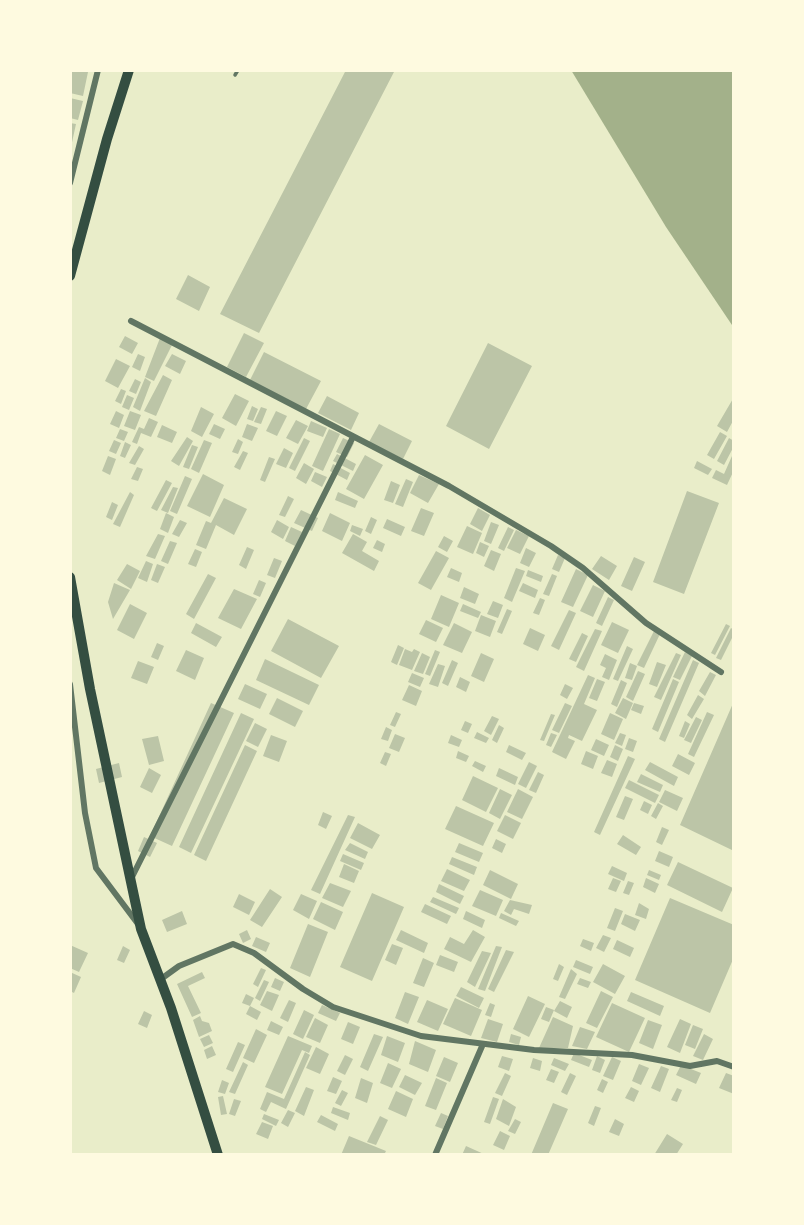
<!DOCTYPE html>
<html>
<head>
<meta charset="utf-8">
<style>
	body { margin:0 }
	#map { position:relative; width:804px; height:1225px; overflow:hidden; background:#e9edc9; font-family:"Golos Text",sans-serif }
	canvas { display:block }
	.frame { position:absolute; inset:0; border:72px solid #fefae0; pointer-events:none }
</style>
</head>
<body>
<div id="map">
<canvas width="804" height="1225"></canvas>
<div class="frame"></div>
</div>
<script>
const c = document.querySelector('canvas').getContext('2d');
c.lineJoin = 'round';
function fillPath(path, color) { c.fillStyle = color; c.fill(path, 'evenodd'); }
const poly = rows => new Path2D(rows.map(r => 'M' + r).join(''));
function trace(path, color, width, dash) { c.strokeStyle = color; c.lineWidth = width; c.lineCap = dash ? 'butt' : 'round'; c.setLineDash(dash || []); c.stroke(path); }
const water = poly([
	[571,70,734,70,734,328,666,227]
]);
const building = poly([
	[70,70,88,72,83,96,70,93],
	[346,70,395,70,259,333,220,314],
	[70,98,83,101,78,120,70,118],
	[70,123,76,124,71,147,70,146],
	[188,275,210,287,199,311,176,299],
	[244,333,264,343,246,377,227,367],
	[125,336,138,343,132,354,119,347],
	[160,338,173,343,154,381,145,377],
	[488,343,532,366,489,449,446,426],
	[264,352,321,381,306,409,250,380],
	[138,354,145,357,140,371,132,367],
	[172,354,186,361,180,374,165,366],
	[116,359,130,366,118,388,105,381],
	[163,375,172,380,156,416,144,411],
	[145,378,151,382,140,411,133,407],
	[135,379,141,382,136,394,129,391],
	[121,389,126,391,121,404,115,401],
	[235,394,249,401,236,426,222,418],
	[127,395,134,398,129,410,122,407],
	[327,396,359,413,351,430,318,413],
	[734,397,734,419,727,432,717,426],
	[252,406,258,409,253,421,247,419],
	[201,407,214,414,202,437,191,431],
	[261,407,267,409,261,424,254,422],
	[116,411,124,415,119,428,110,424],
	[130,411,141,415,135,430,124,426],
	[276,411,287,416,277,436,266,431],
	[149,418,158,422,151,437,141,433,137,444,132,442,139,427,144,429],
	[296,420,308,426,298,444,286,438],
	[311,421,327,428,323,437,307,431],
	[214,424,225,429,220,439,209,434],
	[247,424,258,428,252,441,242,437],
	[379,424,412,441,403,459,369,442],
	[162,425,177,432,172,443,157,437],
	[120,429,128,432,124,441,116,438],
	[329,429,340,434,323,471,312,466],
	[720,432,727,436,714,459,707,455],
	[187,437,193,441,179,466,171,461],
	[304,438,310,441,295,471,289,468],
	[343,438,354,443,347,457,336,452],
	[729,438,734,441,734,446,724,465,717,461],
	[238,439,243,442,238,454,232,452],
	[114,440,121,443,116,454,109,451],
	[204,440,212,443,199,473,191,469],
	[125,442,131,445,125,458,120,456],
	[192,445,198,447,189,469,183,467],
	[139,446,144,449,135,465,129,463],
	[284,448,293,453,286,468,276,464],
	[243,451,248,453,240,470,234,467],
	[337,454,356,464,353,471,333,461],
	[365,455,383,465,364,499,346,489],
	[108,456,116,459,110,475,102,471],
	[732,456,734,470,727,485,712,478,716,470,724,474],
	[269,457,275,459,265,482,260,480],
	[697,461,712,469,708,475,694,468],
	[304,463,314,469,306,484,296,478],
	[333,464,350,473,347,480,330,471],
	[137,467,143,469,138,481,131,479],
	[315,472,327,477,322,487,311,481],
	[203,474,224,485,210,517,187,506],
	[419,475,439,484,428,503,410,493],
	[185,476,192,479,177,514,170,511],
	[406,479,413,482,403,507,395,504],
	[166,480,172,483,157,511,151,508],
	[391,481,400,485,393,503,384,500],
	[173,487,178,488,168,513,161,510],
	[687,491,719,503,684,594,653,582],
	[130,492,134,495,120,527,113,524],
	[338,492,358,501,355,508,335,500],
	[288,496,294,499,285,517,279,515],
	[224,498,247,509,234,535,216,525,206,549,196,545,206,521,211,523],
	[112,502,118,505,112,520,106,517],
	[421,508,434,513,424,536,411,531],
	[478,508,490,515,482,531,470,524],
	[301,510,318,518,312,531,294,523],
	[166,513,174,517,168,533,160,529],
	[330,513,350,523,342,541,322,531],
	[371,517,377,520,371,534,365,531],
	[387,519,405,527,401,536,383,528],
	[180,520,187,523,179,537,172,534],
	[277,520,289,527,283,539,271,532],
	[491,522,499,525,491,544,484,541],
	[352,525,363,529,360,536,350,531],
	[467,526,482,533,473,554,457,547],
	[291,527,302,532,295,546,285,541],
	[508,527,514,530,504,551,498,548],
	[516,530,529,536,520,554,507,548],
	[158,534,165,536,155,559,146,556],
	[353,534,367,542,362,551,379,561,374,571,342,553],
	[444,536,453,541,447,552,438,547],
	[377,540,385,544,382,552,373,548],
	[170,541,177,543,168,564,161,561],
	[480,542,489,546,484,557,476,553],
	[247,547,254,550,246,569,239,565],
	[526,548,536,553,529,567,520,563],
	[195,549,202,552,196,567,188,564],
	[491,550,501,554,494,571,484,566],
	[436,551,449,558,431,590,418,583],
	[558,555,565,558,559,572,552,569],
	[601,556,617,566,609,580,592,569],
	[634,557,645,562,632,591,621,586],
	[274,558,282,561,275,578,267,575],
	[146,561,153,564,147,582,138,578],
	[127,564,140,571,131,589,117,580],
	[157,564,165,567,158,583,151,580],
	[451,568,462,573,459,582,447,577],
	[516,568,525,571,512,602,504,598],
	[576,569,588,575,573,607,561,602],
	[528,570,543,576,541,582,526,576],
	[208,574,216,578,194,619,186,614],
	[552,574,557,576,549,596,543,594],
	[259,580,266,583,260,597,253,594],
	[114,583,130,590,113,619,108,602],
	[523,583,538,590,535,598,519,591],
	[593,585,605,591,593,617,580,611],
	[464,587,479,594,475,604,460,598],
	[234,589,257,599,241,629,218,618],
	[441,595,459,603,449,627,431,619],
	[608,597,614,600,602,626,596,623],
	[540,598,545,600,539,615,533,613],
	[493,601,503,605,498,618,487,614],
	[130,604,147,613,134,639,117,630],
	[463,604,481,612,478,618,460,611],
	[507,609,512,611,502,634,497,632],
	[569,610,576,613,559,650,551,646],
	[481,615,496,621,490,637,475,631],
	[288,619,339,646,321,678,271,651],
	[426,620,443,628,436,642,419,634],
	[612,622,629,630,618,653,601,645],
	[196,623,222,637,216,647,191,633],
	[454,623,472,632,462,653,443,645],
	[726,624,730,626,715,655,711,653],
	[530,628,545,635,538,651,523,644],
	[731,628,734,630,734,634,721,660,716,658],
	[595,629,602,631,584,671,576,667],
	[654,631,660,634,644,668,637,665],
	[582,633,588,636,576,662,569,659],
	[157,643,164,646,158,660,151,657],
	[398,645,404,648,397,665,391,662],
	[627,646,633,649,618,681,613,679],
	[405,649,412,652,414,649,420,652,412,670,399,665],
	[186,650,204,658,195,680,176,671],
	[435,650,440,652,430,676,425,674],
	[685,652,692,656,680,680,673,677],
	[422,653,430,657,423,674,414,671],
	[481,653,494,659,484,682,471,676],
	[676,653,681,655,661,700,654,697],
	[605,654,617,660,609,680,602,677,606,668,600,665],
	[265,659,319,685,309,705,256,680],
	[452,660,458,663,448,686,442,683],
	[693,660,699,663,665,742,659,739],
	[138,661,154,667,147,684,131,678],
	[657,662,666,665,657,687,649,684],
	[630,663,637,666,632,680,625,678],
	[438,664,445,666,438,687,429,684],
	[638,671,645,674,633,701,626,697],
	[710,672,716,675,705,696,699,691],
	[412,673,424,678,420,687,408,682],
	[588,675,595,678,584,704,597,710,582,741,569,735,568,738,575,741,566,759,552,752],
	[460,677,470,682,466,692,456,687],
	[597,679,605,682,597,701,589,698],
	[673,679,679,682,658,732,652,729],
	[621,680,627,683,617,707,611,704],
	[245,684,267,694,260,709,238,699],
	[565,684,573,688,567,699,560,695],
	[409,685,422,691,416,706,402,700],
	[698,695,704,699,692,719,687,715],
	[277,698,303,711,295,727,269,714],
	[623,698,633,703,626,719,615,713],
	[734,701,734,851,680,825],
	[211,703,234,713,172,846,150,836],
	[565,703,572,706,559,733,552,730],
	[634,703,644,706,641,714,631,710],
	[396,712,401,714,395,727,390,725],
	[707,712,714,715,694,757,688,754],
	[241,713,254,719,191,853,179,847],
	[610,713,623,719,614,740,601,734],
	[551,714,555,715,544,741,540,740],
	[492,716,499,719,491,735,484,731],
	[696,717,702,720,691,743,684,740],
	[465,721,472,724,468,733,461,730],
	[685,721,690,724,684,738,679,736],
	[255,723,267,729,258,747,246,741],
	[499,725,504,728,497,743,492,740],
	[386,727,392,730,388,741,381,739],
	[477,732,489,738,486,743,474,738],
	[551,733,557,735,551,747,546,745],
	[620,733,626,735,622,746,615,743],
	[395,734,405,738,399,752,389,748],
	[271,735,287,741,279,762,263,756],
	[451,735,462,740,459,747,448,743],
	[158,736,164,761,149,765,142,739],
	[629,738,637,741,633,752,625,749],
	[596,739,609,745,604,756,591,750],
	[245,745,257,751,206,861,194,855],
	[509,745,526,753,522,760,506,752],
	[615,745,623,749,618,761,610,757],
	[458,751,469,756,466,762,456,758],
	[586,751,598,756,593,769,581,764],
	[385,752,391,754,386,766,380,763],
	[678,754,695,763,689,775,672,766],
	[628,756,635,759,600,835,594,832],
	[607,760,617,764,612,777,601,773],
	[475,761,486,766,483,772,472,766],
	[529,762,537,766,526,788,518,784],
	[650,762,678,777,674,786,645,770],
	[119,763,122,777,99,783,96,769],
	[149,768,161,775,152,793,140,787],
	[499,768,518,777,515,785,496,776],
	[538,772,544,775,536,793,529,790],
	[641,774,663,785,660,792,637,782],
	[473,776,498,788,486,812,462,800],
	[629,780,659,795,655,803,625,788],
	[500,789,512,795,500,819,489,813],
	[518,789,533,797,522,819,507,812],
	[665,790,683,798,677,811,659,802],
	[625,796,633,799,624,820,616,817],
	[644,801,652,805,648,814,640,810],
	[658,803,663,806,656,819,651,816],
	[456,806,494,823,483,846,445,829],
	[323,812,332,816,326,829,318,825],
	[348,815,355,817,320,894,311,890],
	[505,815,521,823,513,839,497,831],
	[358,823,380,835,372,849,350,838],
	[662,827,669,830,662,845,656,842],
	[623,835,641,847,636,855,617,844],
	[144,837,157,843,150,857,138,851],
	[496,839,506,844,502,853,492,848],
	[350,843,368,852,365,859,345,850],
	[459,843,483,853,479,862,455,852],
	[659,851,673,857,669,867,655,861],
	[343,854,364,863,361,870,340,861],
	[452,857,477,867,474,875,449,864],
	[678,862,733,888,722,912,667,885],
	[344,864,359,871,354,883,339,877],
	[612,866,627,873,624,881,608,874],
	[447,869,470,880,464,891,441,881],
	[490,870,518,884,511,899,483,885],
	[649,870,661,875,659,880,647,875],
	[613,878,621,881,616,892,608,889],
	[646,878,659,884,655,893,643,887],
	[628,881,634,883,629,895,623,893],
	[330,883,351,891,343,907,322,898],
	[439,884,464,896,460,904,436,892],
	[270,889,282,897,262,927,250,920],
	[480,890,503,900,496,916,472,906],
	[372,893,404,907,372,981,340,967],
	[239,894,255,902,249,915,233,907],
	[301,894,317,901,309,919,293,910],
	[433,897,459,908,456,914,430,902],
	[670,898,734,925,734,957,710,1013,635,980],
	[510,900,532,905,529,914,514,909,511,915,504,911],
	[321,902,343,912,335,930,313,919],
	[639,903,649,909,646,919,635,915],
	[425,904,451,916,447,924,421,912],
	[615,908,623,911,615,931,607,928],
	[182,911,187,924,167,932,162,920],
	[466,911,485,920,482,928,463,919],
	[501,913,519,921,516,926,499,918],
	[625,914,640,920,635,931,621,924],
	[308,924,328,932,310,977,290,968],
	[247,930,251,939,243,943,239,934],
	[401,930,428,943,424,953,396,940],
	[473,930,485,937,471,962,444,949,450,937,464,944],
	[603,935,611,938,604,952,596,948],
	[256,937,270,943,266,952,252,946],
	[583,939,594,943,591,951,580,946],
	[617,940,634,948,630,957,613,949],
	[392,944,403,948,396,965,385,960],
	[70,945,88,953,79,972,70,968],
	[123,946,130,950,124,963,117,960],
	[496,946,502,947,485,991,478,989],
	[506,950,514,952,494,992,488,989],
	[482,951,491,953,475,987,467,982],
	[440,955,458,962,454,972,436,965],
	[423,958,434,963,424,987,413,983],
	[576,960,593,967,590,974,573,967],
	[559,964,564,967,558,981,553,979],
	[603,964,625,976,615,994,593,982],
	[261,968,266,970,258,987,253,984],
	[571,969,577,974,565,999,559,997],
	[70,972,81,977,74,993,70,991],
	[202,972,205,978,188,986,201,1013,192,1017,177,984],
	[275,978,284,982,280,991,271,987],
	[580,978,591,982,588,988,577,984],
	[264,980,269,982,260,1001,255,998],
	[461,987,484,998,479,1008,456,996],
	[267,991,279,995,272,1011,260,1005],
	[601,991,613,997,597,1028,586,1023],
	[405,992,419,997,408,1024,395,1018],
	[631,992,664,1006,660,1016,627,1001],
	[246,994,254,998,250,1006,242,1003],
	[528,996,545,1004,529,1037,513,1029],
	[455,998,482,1010,471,1036,443,1024],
	[289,1000,296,1003,288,1022,280,1018],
	[427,1000,448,1009,438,1031,417,1022],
	[560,1001,572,1007,567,1018,554,1011],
	[490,1003,495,1005,491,1017,485,1015],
	[612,1003,645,1018,629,1052,596,1037],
	[322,1005,340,1013,336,1021,318,1013],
	[250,1006,261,1012,257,1020,246,1014],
	[546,1007,554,1010,549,1022,541,1019],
	[304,1010,314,1015,303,1039,293,1034],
	[144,1011,152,1015,147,1028,138,1024],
	[200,1016,202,1021,209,1023,212,1031,199,1037,193,1020],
	[553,1017,573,1026,568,1048,539,1048],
	[315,1018,328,1025,320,1043,306,1037],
	[488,1019,503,1024,497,1042,481,1038],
	[680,1019,691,1024,680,1053,667,1047],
	[648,1020,662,1025,653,1049,639,1043],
	[271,1021,283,1027,279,1035,267,1030],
	[348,1022,360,1027,353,1044,341,1039],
	[693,1025,703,1029,695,1049,685,1045],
	[580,1027,595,1032,587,1049,572,1046],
	[256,1029,267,1035,254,1063,243,1058],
	[374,1034,383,1037,368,1071,360,1067],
	[511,1034,521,1037,519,1045,509,1042],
	[704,1034,713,1039,703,1060,693,1056],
	[209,1035,213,1043,204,1047,200,1039],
	[288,1036,312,1046,309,1053,302,1050,282,1094,265,1087],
	[387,1036,405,1043,398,1062,381,1055],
	[415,1041,436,1050,428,1072,409,1064],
	[238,1042,245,1045,233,1072,226,1069],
	[212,1046,216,1055,207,1059,204,1050],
	[316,1047,329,1054,320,1074,306,1068],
	[305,1052,310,1055,286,1109,271,1102,266,1112,260,1109,267,1092,284,1099],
	[574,1053,592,1060,589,1067,571,1060],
	[345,1055,353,1059,345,1075,337,1071],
	[502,1056,513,1059,509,1071,498,1067],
	[597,1056,605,1060,600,1073,592,1070],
	[444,1057,458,1063,450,1082,436,1076],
	[612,1057,621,1061,613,1080,603,1076],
	[533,1058,542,1061,540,1071,530,1068],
	[554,1058,569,1064,565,1071,551,1065],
	[243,1062,248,1065,235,1094,229,1092],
	[388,1063,401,1069,392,1088,380,1083],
	[639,1064,649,1068,641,1085,632,1081],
	[681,1065,701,1073,696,1084,676,1075],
	[661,1066,669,1069,660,1092,651,1088],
	[551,1069,559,1072,554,1083,546,1080],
	[505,1073,511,1076,502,1096,495,1093],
	[570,1073,576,1076,567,1095,561,1092],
	[726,1073,734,1076,734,1094,719,1088],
	[405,1075,422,1083,415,1095,399,1087],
	[333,1077,342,1081,336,1094,327,1091],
	[361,1078,373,1083,367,1103,355,1098],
	[436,1078,447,1083,436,1110,425,1106],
	[602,1079,608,1082,603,1093,597,1090],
	[222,1080,229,1083,225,1094,218,1092],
	[306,1087,314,1090,304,1116,295,1111],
	[631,1087,639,1091,634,1102,625,1098],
	[677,1088,682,1090,677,1102,671,1100],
	[342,1090,348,1093,341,1106,335,1103],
	[396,1091,413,1099,406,1117,388,1109],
	[223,1096,227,1114,221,1115,218,1097],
	[493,1097,499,1099,490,1124,484,1122],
	[234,1099,241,1101,235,1116,229,1114],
	[503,1099,516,1107,509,1126,496,1119],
	[553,1103,568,1109,548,1155,531,1155],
	[595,1106,601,1108,594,1126,588,1123],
	[333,1107,350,1113,348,1120,331,1113],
	[288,1110,295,1113,288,1127,281,1123],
	[441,1113,448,1116,443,1129,435,1126],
	[264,1114,279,1120,276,1126,262,1119],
	[321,1115,338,1124,335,1131,317,1122],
	[380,1116,388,1120,376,1145,367,1142],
	[515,1119,521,1122,515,1134,508,1131],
	[615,1119,624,1124,619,1136,609,1132],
	[262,1122,273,1126,268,1139,256,1134],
	[500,1131,510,1136,504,1150,493,1145],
	[667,1134,683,1144,676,1155,654,1155],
	[349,1136,386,1151,384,1155,341,1155],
	[466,1146,486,1155,462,1155]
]);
const service = poly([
	[235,75,238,70]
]);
const minor = poly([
	[70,183,98,70],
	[131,321,449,486,551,546,583,568,646,623,721,672],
	[70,684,85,813,96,868,138,924],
	[132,877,353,437],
	[161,979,179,966,233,944,254,953,303,989,333,1007,421,1036,534,1050,632,1055,690,1066,717,1061,734,1067],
	[435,1155,483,1044]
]);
const primary = poly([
	[70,276,107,139,129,70],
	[70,577,90,689,141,929,171,1008,218,1155]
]);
fillPath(water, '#a3b18a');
fillPath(building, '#bcc5a7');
trace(service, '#617663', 3.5);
trace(minor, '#617663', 6);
trace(primary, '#344e41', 10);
</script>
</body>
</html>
